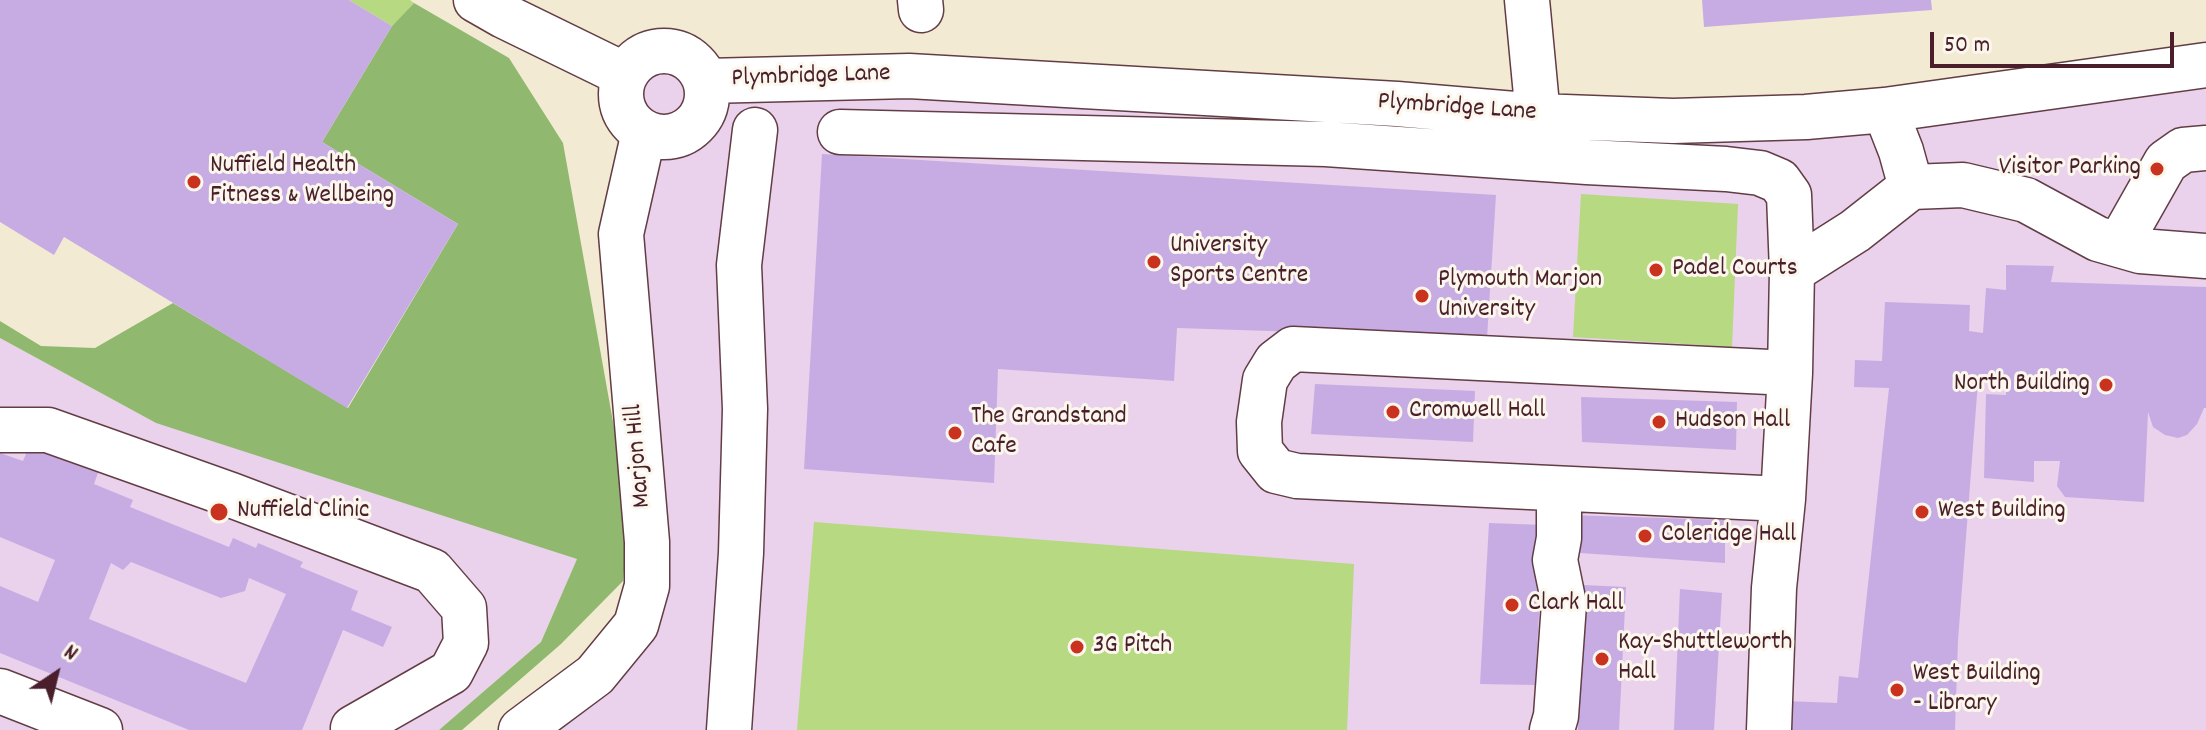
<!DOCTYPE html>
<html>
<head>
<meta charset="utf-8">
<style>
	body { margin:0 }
	#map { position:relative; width:2206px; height:730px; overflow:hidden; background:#f3ead3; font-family:Dekko,sans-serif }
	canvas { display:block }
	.north { position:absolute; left:16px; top:634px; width:80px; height:80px; -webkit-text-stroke:6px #fbf7ec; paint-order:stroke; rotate:35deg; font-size:22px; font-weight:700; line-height:32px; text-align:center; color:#4a1f2b }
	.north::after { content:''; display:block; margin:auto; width:28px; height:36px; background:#4a1f2b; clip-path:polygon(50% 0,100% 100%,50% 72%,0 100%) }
	.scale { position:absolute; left:1930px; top:32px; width:244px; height:36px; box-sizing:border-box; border:4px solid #4a1f2b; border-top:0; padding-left:10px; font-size:24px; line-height:28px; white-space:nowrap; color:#4a1f2b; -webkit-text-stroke:6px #fbf7ec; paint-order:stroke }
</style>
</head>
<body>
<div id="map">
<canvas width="2206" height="730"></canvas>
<div class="north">N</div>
<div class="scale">50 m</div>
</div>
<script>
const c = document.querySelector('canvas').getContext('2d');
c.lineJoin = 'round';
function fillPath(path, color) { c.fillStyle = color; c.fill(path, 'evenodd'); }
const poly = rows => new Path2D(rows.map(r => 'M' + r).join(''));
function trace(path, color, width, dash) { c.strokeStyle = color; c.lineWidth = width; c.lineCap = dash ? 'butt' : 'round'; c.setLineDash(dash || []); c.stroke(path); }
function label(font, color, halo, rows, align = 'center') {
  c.font = font + ' Dekko,sans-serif'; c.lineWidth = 6; c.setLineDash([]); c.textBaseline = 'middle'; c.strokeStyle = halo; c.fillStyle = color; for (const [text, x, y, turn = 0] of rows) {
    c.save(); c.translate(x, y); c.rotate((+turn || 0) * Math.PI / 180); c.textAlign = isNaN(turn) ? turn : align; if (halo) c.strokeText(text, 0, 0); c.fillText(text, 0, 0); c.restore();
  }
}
const built = poly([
	[632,64,1269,120,2206,82,2206,730,560,730,636,625,641,471],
	[0,338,156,423,300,465,577,559,541,642,439,730,0,730]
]);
const green = poly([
	[349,0,410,0,414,3,392,26],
	[1581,194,1738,204,1732,347,1573,337],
	[814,522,1354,564,1347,730,797,730]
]);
const forest = poly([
	[414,3,509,58,563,143,629,511,623,581,561,644,462,730,439,730,541,642,577,559,156,423,0,338,0,321,41,346,95,348,173,303,348,408,458,224,322,142,392,26]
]);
const building = poly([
	[0,0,349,0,392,26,322,142,458,224,347,408,64,237,54,255,0,222],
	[1702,0,1931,0,1932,10,1704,27],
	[822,154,1496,195,1487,338,1177,328,1174,381,998,369,994,483,804,469],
	[2006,265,2054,266,2051,282,2206,287,2206,408,2204,408,2197,424,2187,435,2178,438,2165,435,2153,427,2148,412,2144,502,2065,497,2057,486,2060,461,2034,461,2034,482,1984,478,1986,394,2006,395,2006,383,1978,382,1958,640,1955,730,1783,730,1785,701,1837,703,1839,676,1858,678,1889,388,1854,387,1855,360,1882,361,1885,302,1970,305,1969,331,1983,333,1986,288,2006,290],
	[1315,384,1475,391,1473,442,1311,434],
	[1581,397,1737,402,1736,450,1582,442],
	[31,442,99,470,94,484,133,500,130,507,229,547,233,538,256,548,258,543,303,562,300,567,358,591,351,610,392,627,383,647,343,630,302,730,189,730,0,653,0,586,38,602,55,560,0,537,0,453,23,461],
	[131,562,221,598,245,591,249,578,286,594,246,683,89,619,111,563,123,570],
	[1567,515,1725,520,1725,563,1566,552],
	[1489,523,1544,525,1535,685,1480,684],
	[1583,585,1626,587,1619,730,1578,730],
	[1680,589,1722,593,1714,730,1674,730]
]);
const minor = poly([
	[476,0,504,16,625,75],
	[920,0,921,10],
	[1527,0,1538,116],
	'621 94a43 43 0 1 1 86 0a43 43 0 1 1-86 0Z',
	[706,81,909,76,1397,104,1538,116,1673,121,1806,117,1885,110,2206,65],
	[1885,110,1901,151,1911,187],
	[840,132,1326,144,1587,162,1726,169,1760,173,1779,181,1789,195,1792,271,1790,373,1783,499,1774,588,1769,730],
	[2119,245,2166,162,2183,150,2206,148],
	[1792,271,1855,231,1911,187,1963,185,2026,200,2098,239,2140,251,2206,256],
	[0,430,48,430,231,495,432,571,464,608,466,643,451,672,353,728],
	[1783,499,1297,476,1276,471,1260,451,1259,422,1265,380,1276,362,1293,349,1790,373],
	[0,691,100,730],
	[521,730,595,675,636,625,647,586,647,542,621,234,644,132],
	[729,730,741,553,745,409,739,265,755,130],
	[1552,730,1556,716,1564,604,1555,560,1559,538,1559,489]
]);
const markers = [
	[2157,169,8,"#c8321e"],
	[194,182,8,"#c8321e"],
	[1154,262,8,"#c8321e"],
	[1656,270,8,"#c8321e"],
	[1422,296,8,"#c8321e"],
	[2106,385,8,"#c8321e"],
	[1393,412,8,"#c8321e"],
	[1659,422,8,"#c8321e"],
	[955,433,8,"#c8321e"],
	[219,512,10,"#c8321e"],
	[1922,512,8,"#c8321e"],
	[1645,536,8,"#c8321e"],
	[1512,605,8,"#c8321e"],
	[1077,647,8,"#c8321e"],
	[1602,659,8,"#c8321e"],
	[1897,690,8,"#c8321e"]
];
const streetNames = [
	["Plymbridge Lane",811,78,-2],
	["Plymbridge Lane",1457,109,4],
	["Marjon Hill",640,456,-95]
];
const poiNames = [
	["Nuffield Health",210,167],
	["Fitness & Wellbeing",210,197],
	["Visitor Parking",2141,169,"right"],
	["University",1170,247],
	["Sports Centre",1170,277],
	["Padel Courts",1672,270],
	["Plymouth Marjon",1438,281],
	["University",1438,311],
	["North Building",2090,385,"right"],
	["Cromwell Hall",1409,412],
	["The Grandstand",971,418],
	["Cafe",971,448],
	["Hudson Hall",1675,422],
	["Nuffield Clinic",237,512],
	["West Building",1938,512],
	["Coleridge Hall",1661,536],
	["Clark Hall",1528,605],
	["Kay-Shuttleworth",1618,644],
	["Hall",1618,674],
	["3G Pitch",1093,647],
	["West Building",1913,675],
	["- Library",1913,705]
];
fillPath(built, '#ead1ec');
fillPath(green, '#b6d981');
fillPath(forest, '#90b96f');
fillPath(building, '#c7ace4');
trace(minor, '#633d44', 47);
trace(minor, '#fff', 44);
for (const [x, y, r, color] of markers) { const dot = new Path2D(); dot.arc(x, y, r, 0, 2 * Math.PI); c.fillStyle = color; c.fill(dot); trace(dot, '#fbf7ec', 3); }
label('26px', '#4a1f2b', '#fbf7ec', streetNames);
label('26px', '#4a1f2b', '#fbf7ec', poiNames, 'left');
</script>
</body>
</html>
